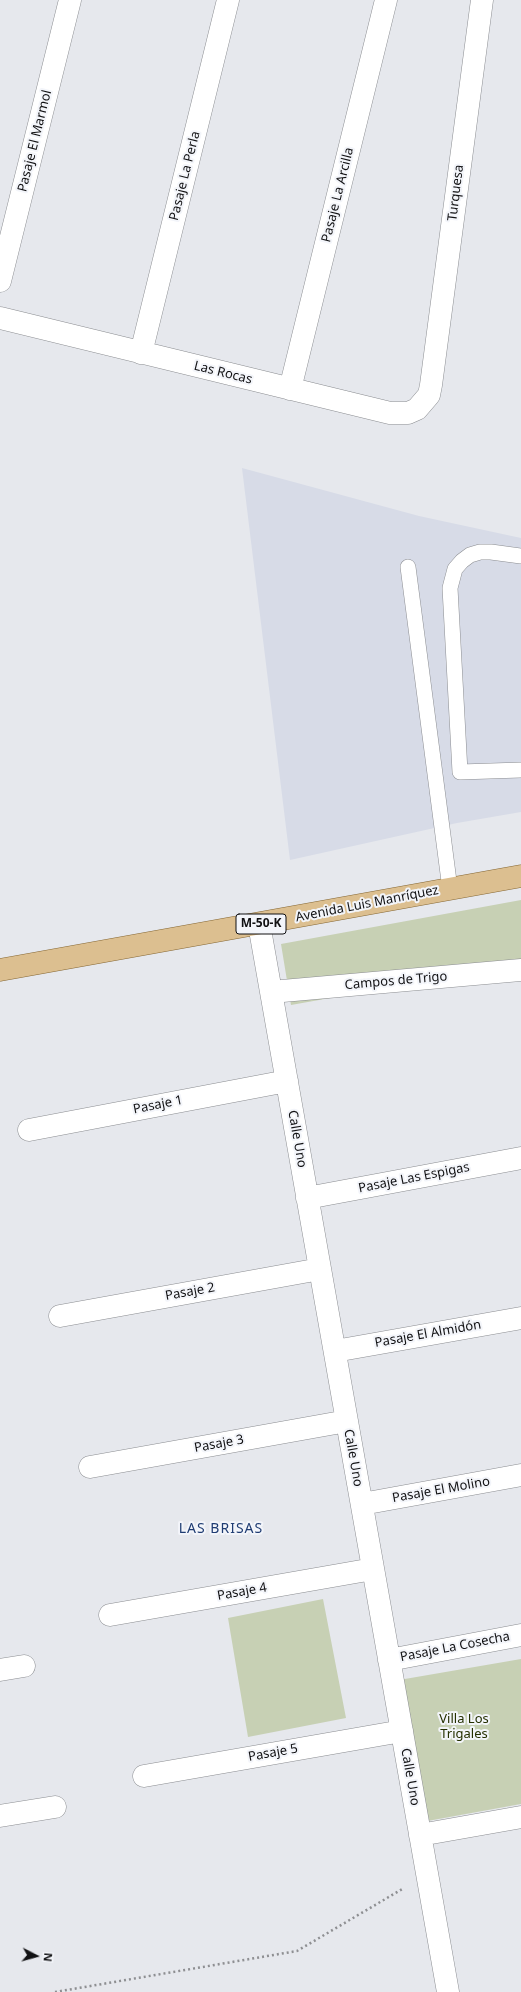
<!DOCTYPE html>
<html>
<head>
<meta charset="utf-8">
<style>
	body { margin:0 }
	#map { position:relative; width:521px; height:1992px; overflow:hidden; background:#e6e8ed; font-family:"Noto Sans",sans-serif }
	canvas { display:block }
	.north { position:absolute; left:16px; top:1936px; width:40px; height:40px; -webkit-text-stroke:3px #f3f5fa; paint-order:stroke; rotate:96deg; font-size:11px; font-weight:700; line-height:16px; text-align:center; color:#111113 }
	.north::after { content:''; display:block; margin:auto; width:14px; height:18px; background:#111113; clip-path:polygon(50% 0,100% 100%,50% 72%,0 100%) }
</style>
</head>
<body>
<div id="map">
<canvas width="521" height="1992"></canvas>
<div class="north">N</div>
</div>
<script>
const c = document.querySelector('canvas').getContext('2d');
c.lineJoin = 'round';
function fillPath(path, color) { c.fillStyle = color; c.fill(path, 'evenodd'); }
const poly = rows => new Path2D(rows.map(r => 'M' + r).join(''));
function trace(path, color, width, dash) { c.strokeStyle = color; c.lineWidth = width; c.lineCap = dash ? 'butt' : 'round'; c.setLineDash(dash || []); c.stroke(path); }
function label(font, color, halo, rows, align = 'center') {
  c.font = font + ' "Noto Sans",sans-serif'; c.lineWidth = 4; c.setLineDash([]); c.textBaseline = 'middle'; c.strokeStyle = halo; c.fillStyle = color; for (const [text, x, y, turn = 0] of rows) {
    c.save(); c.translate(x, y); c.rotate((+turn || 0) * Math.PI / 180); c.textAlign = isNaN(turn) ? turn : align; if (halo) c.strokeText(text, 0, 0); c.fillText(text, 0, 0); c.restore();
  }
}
const built = poly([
	[242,468,419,516,521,538,521,812,457,823,290,860]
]);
const green = poly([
	[521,900,521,964,291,1005,281,944],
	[323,1599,346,1718,248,1737,228,1618],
	[521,1659,521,1804,422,1822,399,1680]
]);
const path = poly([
	[55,1992,297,1951,404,1888]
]);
const lane = poly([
	[521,556,491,552,480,552,470,555,462,561,455,569,450,588,460,772,521,770],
	[408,567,450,889]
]);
const street = poly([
	[0,281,70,0],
	[0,318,390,413,408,413,417,409,429,395,431,385,482,0],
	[141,353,228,0],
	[290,389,386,0],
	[259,924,448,1992],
	[271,992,521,970],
	[29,1130,287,1081],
	[307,1198,521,1158],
	[60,1316,320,1269],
	[335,1351,521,1318],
	[90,1467,347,1421],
	[362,1504,521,1475],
	[110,1615,373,1569],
	[389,1660,521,1635],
	[0,1670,24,1666],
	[144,1776,402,1731],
	[0,1816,55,1807],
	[420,1835,521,1817]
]);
const primary = poly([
	[0,970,521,876]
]);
const shields = [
	[261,924,50]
];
const shieldNames = [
	["M-50-K",261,924]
];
const streetNames = [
	["Pasaje El Marmol",35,141,-76],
	["Pasaje La Perla",185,176,-76],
	["Turquesa",456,193,-83],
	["Pasaje La Arcilla",338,195,-76],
	["Las Rocas",223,373,14],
	["Avenida Luis Manríquez",367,904,-11],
	["Campos de Trigo",396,981,-5],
	["Pasaje 1",158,1105,-11],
	["Calle Uno",297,1139,80],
	["Pasaje Las Espigas",414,1178,-11],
	["Pasaje 2",190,1292,-10],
	["Pasaje El Almidón",428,1334,-10],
	["Pasaje 3",219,1444,-10],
	["Calle Uno",353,1458,80],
	["Pasaje El Molino",441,1490,-10],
	["Pasaje 4",242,1592,-10],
	["Pasaje La Cosecha",455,1647,-11],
	["Pasaje 5",273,1753,-10],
	["Calle Uno",410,1777,80]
];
const parkNames = [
	["Villa Los",464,1719],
	["Trigales",464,1734]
];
const neighbourhoodNames = [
	["LAS BRISAS",221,1529]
];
fillPath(built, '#d7dbe7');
fillPath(green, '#c7d0b4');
trace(lane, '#8b8d91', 16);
trace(street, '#8b8d91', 23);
trace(primary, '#856734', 23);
trace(path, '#8e8f92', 2.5, [2, 3]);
trace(lane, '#fff', 15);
trace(street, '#fff', 22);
trace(primary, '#dcbf90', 22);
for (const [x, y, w] of shields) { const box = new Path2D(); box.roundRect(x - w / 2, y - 10, w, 20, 3); c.fillStyle = '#f3f5fa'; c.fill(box); trace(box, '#111113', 1); }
label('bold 12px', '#111113', null, shieldNames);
label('13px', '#111113', '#f3f5fa', streetNames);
label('13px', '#253000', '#f3f5fa', parkNames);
c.letterSpacing = '1px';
label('14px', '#1f3c72', '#f3f5fa', neighbourhoodNames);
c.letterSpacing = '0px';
</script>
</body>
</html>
